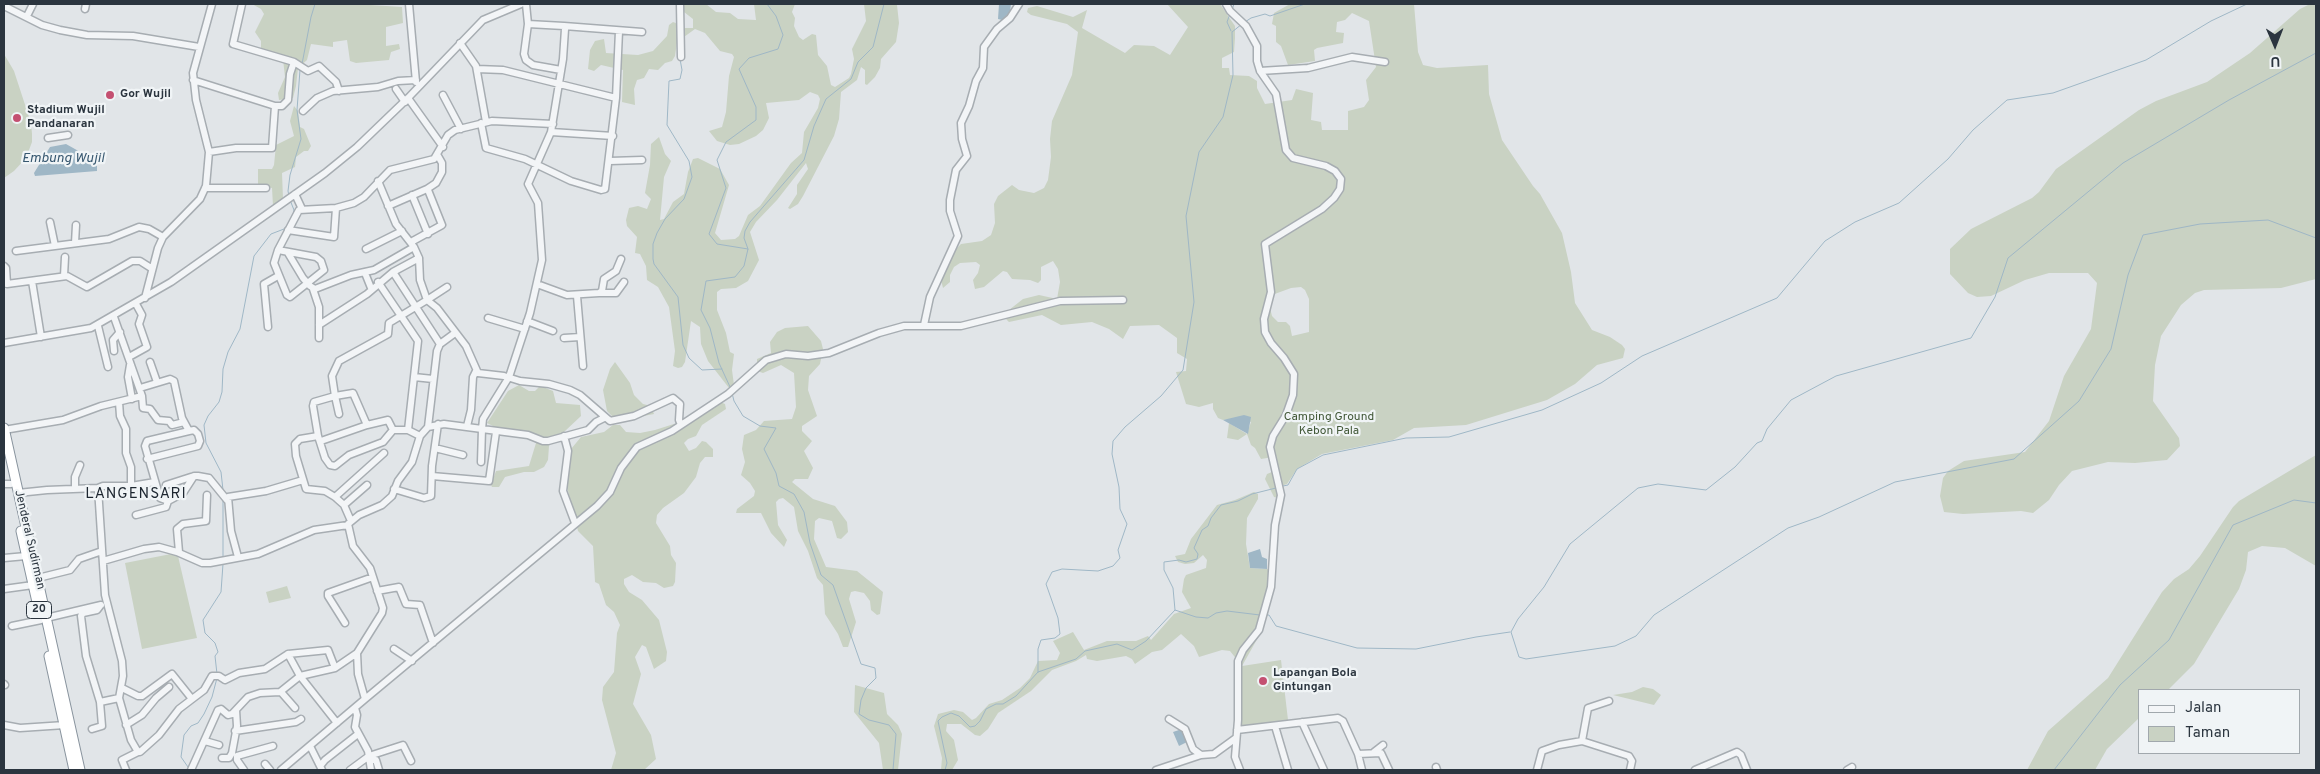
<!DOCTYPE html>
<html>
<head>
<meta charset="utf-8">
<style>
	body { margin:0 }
	#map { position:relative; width:2320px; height:774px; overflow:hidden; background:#e1e5e8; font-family:Overpass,sans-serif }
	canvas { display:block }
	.frame { position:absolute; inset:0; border:5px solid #2b353f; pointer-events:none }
	.legend { position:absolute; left:2138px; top:689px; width:162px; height:65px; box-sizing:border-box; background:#f0f4f6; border:1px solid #a1a8ad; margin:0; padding:6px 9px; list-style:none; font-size:15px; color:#2b353f }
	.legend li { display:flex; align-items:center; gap:10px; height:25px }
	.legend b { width:25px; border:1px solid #a1a8ad }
	.north { position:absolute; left:2250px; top:20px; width:50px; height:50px; -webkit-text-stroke:4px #f0f4f6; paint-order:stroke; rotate:179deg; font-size:14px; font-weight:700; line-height:20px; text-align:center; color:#2b353f }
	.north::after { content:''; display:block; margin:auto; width:18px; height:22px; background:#2b353f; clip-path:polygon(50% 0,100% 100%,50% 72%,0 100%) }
</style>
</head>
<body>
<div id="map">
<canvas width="2320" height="774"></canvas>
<div class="frame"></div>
<ul class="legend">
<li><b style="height:6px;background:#f3f5f7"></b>Jalan</li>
<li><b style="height:14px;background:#c9d2c3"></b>Taman</li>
</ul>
<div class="north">U</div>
</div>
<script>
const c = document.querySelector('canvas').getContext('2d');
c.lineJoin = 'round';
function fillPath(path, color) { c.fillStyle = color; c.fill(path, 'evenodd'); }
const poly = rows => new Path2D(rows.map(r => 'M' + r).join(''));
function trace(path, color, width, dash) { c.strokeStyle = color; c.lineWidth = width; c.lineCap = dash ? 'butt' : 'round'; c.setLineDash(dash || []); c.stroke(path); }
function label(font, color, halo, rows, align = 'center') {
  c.font = font + ' Overpass,sans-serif'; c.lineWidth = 4.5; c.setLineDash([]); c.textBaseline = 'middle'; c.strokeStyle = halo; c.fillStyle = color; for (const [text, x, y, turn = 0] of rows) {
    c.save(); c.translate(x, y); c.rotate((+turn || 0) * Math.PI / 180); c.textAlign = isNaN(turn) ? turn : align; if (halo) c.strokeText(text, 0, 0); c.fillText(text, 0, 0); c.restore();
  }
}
const green = poly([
	[252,4,355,4,402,7,403,23,386,27,386,46,399,44,400,49,391,52,389,60,356,63,350,61,347,40,333,42,333,47,311,44,307,60,298,68,296,86,293,98,279,100,278,93,285,77,283,59,261,49,261,41,255,32,264,14,261,9],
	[683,4,706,4,716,12,730,13,738,19,756,20,754,4,795,4,792,12,795,18,794,26,799,37,803,40,812,34,816,35,818,55,827,66,831,85,835,87,849,78,851,74,854,59,852,49,866,21,864,4,907,4,897,5,899,23,896,42,881,59,880,68,875,77,867,85,865,84,865,70,861,67,857,80,841,92,839,119,834,136,803,196,798,204,790,209,788,208,797,194,797,185,808,169,806,163,777,200,756,222,750,232,759,260,748,281,736,288,721,289,717,292,717,310,726,333,730,352,734,354,732,370,734,385,729,388,708,361,701,344,700,327,691,321,685,362,682,367,678,368,673,366,675,351,669,307,658,287,647,280,646,266,640,254,635,253,637,237,627,226,626,220,629,208,638,206,647,209,651,199,645,193,650,165,651,144,659,137,665,154,671,161,664,177,660,220,664,219,673,202,684,194,688,172,693,159,698,158,720,169,729,185,715,233,721,240,735,239,739,236,748,215,760,206,791,163,802,153,804,132,818,108,820,99,818,95,810,92,799,100,766,103,769,118,763,130,756,136,739,144,730,145,717,141,709,131,722,127,726,112,729,76,734,57,732,54,720,51,705,33,695,29,677,42,675,56,672,61,665,63,658,70,649,69,644,78,637,80,634,89,635,105,622,102,623,70,601,65,594,71,588,69,590,50,595,41,604,39,606,53,638,55,653,51,667,36,669,25,673,22,681,25,682,28,693,28,693,19,684,12],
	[1167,4,1220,4,1235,26,1235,38,1234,52,1222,58,1222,68,1229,68,1230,75,1249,76,1257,81,1257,88,1265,104,1292,100,1296,89,1313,93,1311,120,1321,122,1322,130,1348,130,1348,111,1364,107,1369,100,1366,80,1376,67,1369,21,1352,13,1345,20,1337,22,1336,32,1344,33,1343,43,1317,48,1314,50,1315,61,1288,65,1281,46,1276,42,1276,26,1272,24,1274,13,1290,4,1414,4,1418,52,1423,65,1437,68,1488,65,1489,94,1502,140,1533,186,1540,194,1562,233,1571,272,1575,303,1592,330,1610,337,1622,345,1625,349,1623,358,1597,365,1575,384,1547,400,1466,425,1414,428,1393,440,1322,454,1297,469,1287,484,1281,486,1282,499,1274,497,1265,479,1267,474,1277,470,1273,457,1261,459,1255,448,1251,445,1247,434,1238,440,1227,438,1229,423,1247,434,1251,422,1238,418,1223,420,1218,418,1213,409,1213,403,1199,407,1186,404,1176,372,1186,371,1187,359,1177,353,1177,338,1159,325,1130,326,1123,339,1109,329,1092,322,1061,325,1042,315,1009,322,1006,319,1009,310,1023,299,1039,295,1057,299,1060,282,1058,269,1053,261,1041,267,1041,280,1038,283,1030,280,1012,279,1007,272,1003,271,984,287,975,289,973,280,978,273,980,265,976,262,960,263,954,267,950,275,950,282,943,288,941,280,956,249,961,244,982,241,991,235,995,223,994,204,998,196,1012,185,1019,190,1034,193,1044,188,1048,180,1051,157,1050,139,1052,121,1072,75,1078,32,1067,24,1031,15,1027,12,1028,8,1037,6,1073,17,1087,10,1082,28,1125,53,1134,45,1154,46,1170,55,1188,27],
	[1301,287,1305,290,1309,299,1309,332,1292,336,1290,326,1286,322,1278,322,1272,316,1270,308,1272,295,1291,288],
	[2310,4,2316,4,2316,279,2281,288,2204,290,2195,293,2181,305,2161,336,2155,365,2153,401,2179,438,2180,446,2167,460,2135,463,2108,462,2072,471,2059,485,2049,500,2033,513,2021,511,1963,514,1944,512,1940,496,1943,478,1948,471,1964,461,2025,452,2049,421,2064,376,2091,329,2097,283,2088,273,2049,273,2025,280,1991,296,1977,297,1968,293,1950,274,1950,249,1971,229,2032,198,2039,192,2056,169,2139,110,2156,101,2207,82,2250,53,2300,9],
	[4,54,14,71,31,123,32,134,32,142,26,158,14,171,4,178],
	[294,106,298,111,300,127,304,129,311,146,308,151,304,151,296,157,295,167,282,173,283,199,273,206,272,188,258,185,258,169,272,169,274,165,276,145,294,136,290,121],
	[808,326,821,341,823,349,820,364,809,376,808,390,817,416,802,426,802,431,812,441,804,451,813,468,808,479,795,479,792,482,813,499,835,506,847,522,848,532,841,539,837,538,832,521,819,518,815,521,814,539,826,567,857,571,883,592,880,614,877,615,871,610,870,601,864,593,855,591,851,592,849,599,856,622,848,647,843,647,838,634,825,614,823,585,817,578,808,551,798,531,794,507,783,498,779,499,776,502,778,525,787,540,784,547,771,533,761,513,736,513,737,509,754,496,755,491,750,483,741,475,745,462,742,449,744,435,756,430,764,421,792,419,796,407,794,373,781,365,763,373,757,371,757,359,771,353,770,342,777,332,785,328],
	[615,362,630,383,634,395,643,404,651,406,654,414,638,417,613,417,607,411,603,390,610,369],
	[519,385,529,391,535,391,539,387,543,387,553,391,556,403,580,405,581,416,564,432,555,436,549,446,548,460,544,467,534,472,524,472,505,477,499,487,492,487,491,485,496,471,529,466,536,443,517,431,495,427,487,423,508,391],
	[720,402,725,404,726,409,702,425,696,436,688,439,684,443,689,451,696,448,702,441,706,442,713,449,713,457,705,457,700,463,696,477,684,493,663,508,657,515,656,523,670,546,671,555,676,563,675,582,673,586,664,588,656,583,643,582,632,575,624,579,624,584,629,592,642,600,659,620,667,652,666,661,654,669,646,647,642,645,635,657,641,674,633,704,651,735,656,759,644,770,611,770,616,753,602,700,603,687,614,672,617,633,620,625,614,612,606,605,599,584,595,582,593,546,578,531,566,483,570,467,571,449,581,437,604,432,613,425,620,425,626,432,640,433,655,430,677,423,712,403],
	[2316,455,2316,566,2285,548,2262,546,2248,552,2246,570,2239,589,2194,664,2168,690,2139,690,2139,718,2107,749,2095,770,2027,770,2048,731,2108,678,2162,592,2174,579,2189,569,2200,556,2233,507,2239,501],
	[1254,492,1258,494,1258,499,1247,518,1246,544,1250,568,1267,569,1275,572,1268,611,1260,634,1242,666,1281,660,1288,720,1242,728,1242,666,1230,651,1222,650,1199,657,1194,646,1181,634,1162,650,1152,652,1135,664,1132,659,1126,656,1097,661,1087,659,1086,655,1076,661,1052,670,1031,691,998,713,988,729,980,736,975,735,961,724,947,724,946,731,954,740,958,760,952,770,941,770,942,758,934,726,938,714,954,710,963,712,972,720,976,718,989,704,1002,700,1020,688,1030,678,1038,661,1057,660,1060,653,1053,641,1073,632,1084,650,1107,641,1136,641,1148,636,1151,640,1174,614,1191,608,1182,592,1184,579,1186,575,1206,568,1207,560,1203,555,1194,563,1185,564,1178,562,1175,556,1185,554,1191,539,1217,505,1235,500],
	[171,554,178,556,197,638,142,649,125,563],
	[287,586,291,598,269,603,266,592],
	[855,685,884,693,887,714,898,725,902,734,898,770,883,770,879,743,854,712],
	[1643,687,1653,689,1661,695,1654,705,1613,695,1632,692]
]);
const water = poly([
	[999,4,1011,4,1010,12,1002,20,998,19],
	[66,144,91,158,97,165,97,171,35,176,34,173,50,147],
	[1244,415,1251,417,1248,434,1223,420],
	[1260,549,1262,557,1267,559,1267,569,1250,568,1248,553],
	[1182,729,1187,742,1179,746,1173,732]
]);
const stream = poly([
	[1232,10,1234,4],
	[1230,14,1227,22,1231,31],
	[1245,22,1251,18,1265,14,1270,16,1305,4],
	[2316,53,2229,100,2123,163,2008,258,1995,297,1971,338,1836,376,1791,400,1767,429,1762,441,1757,443,1735,467,1706,490,1658,484,1638,488,1570,544,1544,587,1518,619,1511,632,1519,657,1526,659,1615,646,1636,636,1654,615,1788,528,1819,517,1895,482,2014,459,2079,401,2111,349,2128,275,2143,235,2200,224,2268,220,2316,238],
	[680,59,682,70,680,79,669,81,667,125,689,161,692,177,684,199,665,219,657,233,653,244,653,259,654,264,678,297,683,345,689,358,702,370,722,369],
	[302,64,311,17,315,4],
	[289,196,288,191,290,175,301,139,297,110,300,70],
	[290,200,294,210,293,215],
	[748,249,744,238,745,231,750,222,804,160,814,126,826,99,851,79,858,62,873,47,884,4],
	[731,389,719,363,710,328,701,310,706,281,735,277,744,266,748,249,717,244,709,234,726,188,717,160,726,142,756,120,756,107,739,69,749,58,778,49,783,35,776,16,767,4],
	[732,393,734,401,743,416,760,426,776,428,764,449,776,473,779,486,794,494,804,512,810,543,821,575,833,585,861,664,875,668,876,678,866,688,861,700,859,714,869,720,889,725,896,734,893,770],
	[1283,486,1288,485,1297,469,1323,455,1406,438,1449,437,1542,410,1601,383,1642,356,1777,298,1825,241,1855,222,1899,203,1948,159,1973,130,2007,100,2053,93,2146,60,2211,21,2247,4],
	[223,490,221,472,206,443,204,425,208,416,219,402,222,392,223,369,228,352,240,329,254,256,271,234,284,229,289,223],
	[223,499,223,558],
	[1175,610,1173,588,1164,570,1164,562,1179,560,1186,562,1197,559,1198,554,1194,548,1202,530,1208,526,1211,518,1221,505,1238,501,1252,494,1276,488],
	[1266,615,1269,615,1276,626,1357,648,1416,649,1476,637,1510,632],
	[1038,672,1038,649,1041,640,1055,638,1060,634,1058,618,1046,584,1052,572,1062,569,1098,571,1113,566,1120,558,1118,550,1127,524,1120,509,1119,487,1112,454,1113,441,1125,427,1161,396,1183,370,1194,302,1186,216,1199,152,1223,117,1233,75,1232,32,1242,24],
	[217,674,215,656,218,652,215,643,205,633,203,620,221,592,223,564],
	[188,767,181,757,184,735,191,726,198,723,204,714,212,697,217,678],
	[945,770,947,763,938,721,942,717,951,713,959,716,970,727,975,726,980,721,986,709,996,704,1003,704,1016,696,1038,672,1076,659,1085,651,1117,644,1132,650,1146,641,1175,610,1196,617,1208,618,1216,613,1227,611,1260,615],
	[2054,770,2120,685,2169,640,2233,525,2294,500,2316,503]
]);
const minor = poly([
	[409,4,416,82],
	[680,4,681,57],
	[1226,4,1230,11,1246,26,1257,46,1257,61,1260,71,1276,94,1286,150,1293,158,1326,166,1335,171,1341,179,1340,189,1334,198,1322,209,1265,244,1271,292,1264,319,1265,332,1271,343,1284,358,1294,374,1293,395,1286,415,1273,436,1270,447,1281,495,1275,525,1271,587,1259,630,1243,650,1238,661,1238,720,1235,757,1240,770],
	[4,6,42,25,60,30,87,35,133,36,199,47],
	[85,9,86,4],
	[27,16,33,4],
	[528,24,524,54,526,60,533,65,561,70],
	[564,26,642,32],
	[460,43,476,66,486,122],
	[294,62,308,71,319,66,336,82,339,91],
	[477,69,503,70,616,98,605,189,601,190,571,181,525,159,486,148,481,123],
	[1260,71,1308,68,1352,57,1385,62],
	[193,80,275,106,282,106,288,100,290,74,294,62,233,44,242,4],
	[396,89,405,102],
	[443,95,461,129],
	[408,98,443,147],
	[616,98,619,31],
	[303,111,317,98,333,91,378,87,398,81,416,80],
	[551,132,613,136],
	[48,138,68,135],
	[209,152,236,148,272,148,275,106],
	[610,161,642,160],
	[205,188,266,188],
	[427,189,436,183,442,172,442,163,438,156],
	[295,194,302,209],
	[412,195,428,234],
	[388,206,427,189,428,190,442,225,411,242],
	[50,222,55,246],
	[288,230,334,237,336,208],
	[75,243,76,225],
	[366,249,402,231],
	[278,250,316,257,321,261,324,270,290,297,287,295,274,263,278,250,299,210,336,208,354,203,364,197,390,170,434,159,448,135,455,130,492,121,553,124],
	[16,251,109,239,139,227,149,229,163,237],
	[288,253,303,278,310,286,315,289,351,275,374,270,414,247],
	[419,258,420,280,427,300,447,287],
	[4,266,6,268,7,284,67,276,87,287,132,261,140,261,151,268],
	[393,272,440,344],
	[365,273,371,288],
	[64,276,65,257],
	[32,281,41,337],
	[378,282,418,341,408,430],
	[537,284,567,295,599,293,602,291,604,279,616,271,621,259],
	[313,289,319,307,319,338],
	[599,293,616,293,624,282],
	[577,296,583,366],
	[145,298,158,248,163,237,200,199,206,186,209,152,196,100,193,73,212,4],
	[488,318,525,329],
	[527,321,553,331],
	[319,325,367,294,393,272,419,258,414,247,396,224,378,181],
	[924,325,930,297,958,236,950,211,950,200,956,170,967,156,962,139,961,123,969,106,976,81,983,68,984,47,997,29,1010,18,1019,4],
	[98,326,108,367],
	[268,327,264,284,278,276],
	[564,338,580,337],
	[4,343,91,328,171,282,325,173,357,147,408,98,483,20,521,4],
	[114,351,113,340,120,332],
	[129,357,147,347,139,324,142,315,136,304],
	[150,362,157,382],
	[130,365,128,377,132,399],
	[414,377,433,379],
	[140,388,170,379,174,381,182,418,189,431,147,441,145,446,160,498,168,501],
	[142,396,143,408,150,409,158,420,169,421,172,425,184,422],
	[467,426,471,410,473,377,476,371],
	[428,427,437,351,440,344,455,333],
	[4,430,63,420,101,406,142,396,114,317],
	[318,436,313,406,314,402,335,396,339,414],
	[420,436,408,430,393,430,388,420,367,425,353,393,335,396,332,376,339,361,388,334,389,323,427,300,437,308,466,346,478,373,504,376,520,381,549,384,570,390,580,395,610,421,634,416,673,398,680,404,679,420,681,425],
	[564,436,568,451,563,491,575,523],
	[321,441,367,425],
	[435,448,463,455],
	[147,459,198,446,200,441,198,434,194,430,189,431],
	[481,462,482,429,528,435,543,441,548,441,588,430,596,422,604,418],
	[432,476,489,481,496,432],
	[4,484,11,484],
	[166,485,194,476],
	[131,486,155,482],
	[98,488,103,486,131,486,131,467,126,453,126,429,120,416,119,402],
	[75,489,75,477,80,465],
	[394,489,424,498,431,496,432,466,438,424],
	[18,493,47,490,98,488,105,595,122,661,123,676,119,698,100,702],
	[335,497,384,453],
	[344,505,367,485],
	[136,515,166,507,168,501,183,493,194,476,198,476,209,478,227,500],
	[351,521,344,505,335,497,325,491,306,489,296,456,295,444,300,439,318,436,325,458,330,465,335,466,349,455,383,442,393,430],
	[179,552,177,529,183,524,206,521,207,495],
	[238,557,231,531,228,497,266,491,303,480],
	[4,558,26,556],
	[103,561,144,549,159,547,177,552,202,563,210,563,258,554,314,530,348,525],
	[38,578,70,570,79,559,102,551],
	[4,589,33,585],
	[377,591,399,587,406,604,420,605,433,643],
	[46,618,101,605],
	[345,623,328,596,328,593,373,577],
	[12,626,41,620],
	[394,649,412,661],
	[288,654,328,650,335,668],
	[4,684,5,685],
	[122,688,138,696,142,696,172,674,192,699],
	[281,692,295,708],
	[119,698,131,740,138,752,140,752,159,735,179,709,204,690,212,676,219,676,225,680,239,673,265,669,288,654,300,676,337,723],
	[365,699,597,506,610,492,621,468,637,447,672,431,728,394,766,360,786,354,808,356,829,353,879,333,904,326,961,326,1060,301,1123,300],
	[355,708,357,715,355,727,368,751,371,770],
	[1169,719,1185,729,1193,749,1201,755,1214,754,1236,738],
	[1302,722,1324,770],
	[4,725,20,728,65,725],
	[126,725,142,715,156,698,169,687],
	[1275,726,1288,770],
	[92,729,102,726,100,702,86,656,81,616,83,613,97,610,100,606],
	[1237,730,1338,718,1343,721,1358,754,1381,753,1389,770],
	[235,731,296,722,301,719],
	[205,741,219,745],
	[1582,741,1588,708,1609,701],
	[310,746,322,770],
	[1374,752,1383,745],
	[1358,754,1362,770],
	[222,758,229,758,232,753,237,726,236,710],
	[369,760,376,760,379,770],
	[265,764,270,770],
	[321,765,325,760,358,734],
	[1436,767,1437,770],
	[126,770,122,760,138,752],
	[191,770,218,710,221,709,228,715,232,714,248,697,260,693,280,692,300,676,335,668,357,653],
	[244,770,237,760,237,756,273,746],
	[281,770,365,699,358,674,357,653,382,613,383,608,370,568,353,546,348,524,359,515,382,505,392,496,398,481,412,462,420,436,428,427,444,424,482,429,483,419,509,377,530,313,542,260,538,203,528,184,551,132,563,59,565,29,564,26,528,24,526,4],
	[350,770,369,756,403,745,411,761],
	[1156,770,1201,755],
	[1537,770,1542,751,1559,745,1582,741,1629,756,1632,761,1630,770],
	[1695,770,1737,752,1741,755,1747,770],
	[1847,770,1852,767]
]);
const highway = poly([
	[4,428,80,770],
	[21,531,39,611],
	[49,656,74,770]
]);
const markers = [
	[110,95,5,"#c45071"],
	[17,118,5,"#c45071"],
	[1263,681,5,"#c45071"]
];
const shields = [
	[39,610,25]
];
const shieldNames = [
	["20",39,610]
];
const poiNames = [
	["Gor Wujil",120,95],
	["Stadium Wujil",27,111],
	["Pandanaran",27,125],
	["Lapangan Bola",1273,674],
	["Gintungan",1273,688]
];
const parkNames = [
	["Camping Ground",1329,418],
	["Kebon Pala",1329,432]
];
const streetNames = [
	["Jenderal Sudirman",29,540,77]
];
const waterNames = [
	["Embung Wujil",63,159]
];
const quarterNames = [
	["LANGENSARI",136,495]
];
fillPath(green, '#c9d2c3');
fillPath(water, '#9fb7c6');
trace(stream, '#9fb7c6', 1);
trace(minor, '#a7adb2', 9);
trace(highway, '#89949e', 11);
trace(minor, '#f3f5f7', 6);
trace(highway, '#fff', 9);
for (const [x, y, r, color] of markers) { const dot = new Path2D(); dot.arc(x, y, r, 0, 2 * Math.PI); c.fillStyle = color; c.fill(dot); trace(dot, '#f0f4f6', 2); }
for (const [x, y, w] of shields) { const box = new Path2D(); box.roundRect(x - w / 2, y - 8.5, w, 17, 4); c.fillStyle = '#f0f4f6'; c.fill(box); trace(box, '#2b353f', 1); }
label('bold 11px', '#2b353f', null, shieldNames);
label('bold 12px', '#2b353f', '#f0f4f6', poiNames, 'left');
label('12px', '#435939', '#f0f4f6', parkNames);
label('12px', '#2b353f', '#f0f4f6', streetNames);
label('italic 14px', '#385870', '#f0f4f6', waterNames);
c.letterSpacing = '1px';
label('15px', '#1d2630', '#f0f4f6', quarterNames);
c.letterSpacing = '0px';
</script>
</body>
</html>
